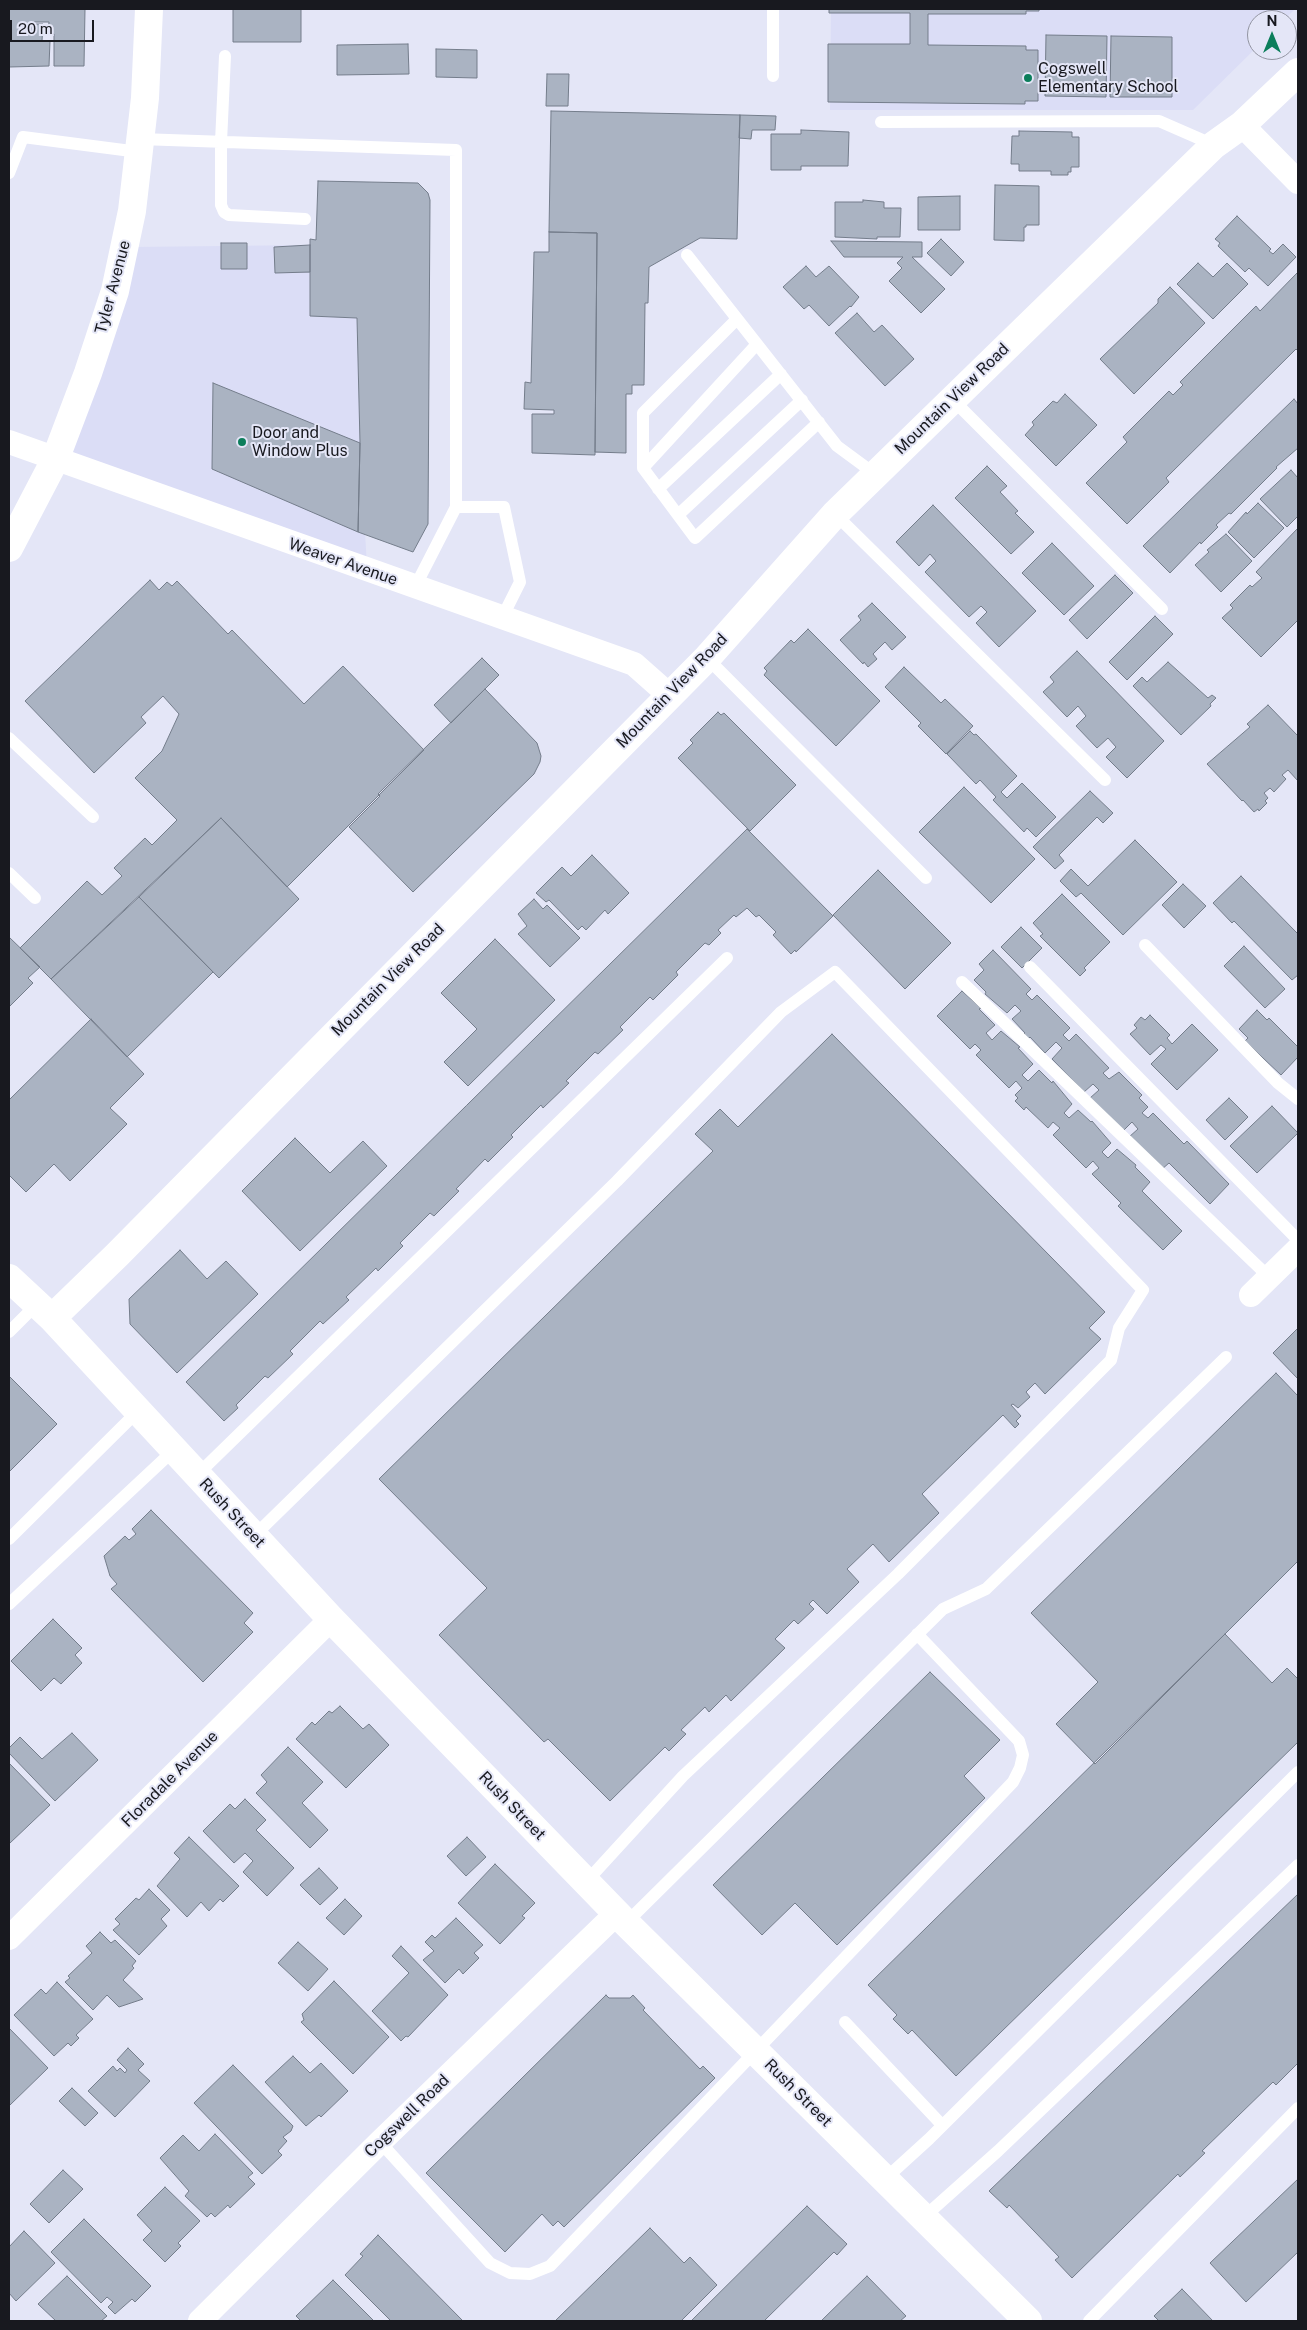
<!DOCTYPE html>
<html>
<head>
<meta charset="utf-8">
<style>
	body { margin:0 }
	#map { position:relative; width:1307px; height:2330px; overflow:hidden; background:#e4e6f7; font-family:"Public Sans",sans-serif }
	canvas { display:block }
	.frame { position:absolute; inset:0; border:10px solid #18191f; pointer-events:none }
	.north { position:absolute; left:1247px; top:10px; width:50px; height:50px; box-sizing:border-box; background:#e4e6f7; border:1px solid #9294a1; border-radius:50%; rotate:0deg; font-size:14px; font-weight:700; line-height:20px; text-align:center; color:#18191f }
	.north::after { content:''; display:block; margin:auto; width:18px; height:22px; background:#0c7e5b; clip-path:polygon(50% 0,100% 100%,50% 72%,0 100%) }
	.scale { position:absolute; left:10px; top:20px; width:84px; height:22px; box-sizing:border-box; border:2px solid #18191f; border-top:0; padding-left:6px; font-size:15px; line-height:18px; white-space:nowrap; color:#18191f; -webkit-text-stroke:4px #e4e6f7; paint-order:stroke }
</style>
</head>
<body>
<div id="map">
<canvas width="1307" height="2330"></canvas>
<div class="frame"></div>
<div class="north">N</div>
<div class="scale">20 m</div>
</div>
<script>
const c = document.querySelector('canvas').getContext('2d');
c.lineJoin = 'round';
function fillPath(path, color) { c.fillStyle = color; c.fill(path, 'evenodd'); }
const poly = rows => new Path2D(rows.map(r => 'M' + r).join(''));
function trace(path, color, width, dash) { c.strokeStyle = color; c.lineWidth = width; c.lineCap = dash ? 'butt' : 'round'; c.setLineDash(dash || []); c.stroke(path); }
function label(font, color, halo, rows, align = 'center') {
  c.font = font + ' "Public Sans",sans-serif'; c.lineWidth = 4; c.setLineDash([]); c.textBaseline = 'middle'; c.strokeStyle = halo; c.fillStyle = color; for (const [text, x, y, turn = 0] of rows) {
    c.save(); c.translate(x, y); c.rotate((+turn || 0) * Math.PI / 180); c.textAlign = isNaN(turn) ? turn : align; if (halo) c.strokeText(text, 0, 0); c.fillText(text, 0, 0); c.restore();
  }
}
const built = poly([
	[831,9,1295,9,1284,20,1257,20,1257,47,1193,110,830,110],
	[310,245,310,316,357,318,360,443,367,567,66,457,132,247]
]);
const building = poly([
	[9,9,85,9,84,66,54,66,54,34,48,34,49,22,34,22,34,24,43,24,42,41,50,41,49,66,9,67,9,9],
	[233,9,301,9,301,42,233,42,233,9],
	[829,9,1039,9,1039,11,1026,11,1026,14,928,14,928,45,1026,46,1026,50,1038,50,1038,101,1025,101,1025,104,828,102,828,44,910,44,910,13,829,13,829,9],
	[1046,35,1107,36,1106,97,1045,96,1046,35],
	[1111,36,1172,37,1172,97,1110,97,1111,36],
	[408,44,409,74,337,75,337,45,408,44],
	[436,49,477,50,477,78,436,77,436,49],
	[547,74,569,74,568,106,546,106,547,74],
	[551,111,740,115,737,239,700,238,649,267,648,303,645,303,644,385,632,385,632,394,626,394,626,453,595,452,597,233,549,232,551,111],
	[740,115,776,116,775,130,752,130,751,139,739,138,740,115],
	[801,130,849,132,848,166,801,166,801,170,771,170,771,134,801,134,801,130],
	[1019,131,1072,132,1072,137,1079,137,1079,167,1071,167,1071,172,1068,172,1068,175,1051,175,1051,171,1019,171,1019,164,1011,164,1012,136,1019,136,1019,131],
	[318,181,418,183,428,193,430,200,428,524,413,552,358,532,360,443,357,318,310,316,310,239,316,240,318,181],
	[995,185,1039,186,1039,225,1026,225,1026,227,1024,227,1024,241,994,240,995,185],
	[960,196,960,230,918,230,918,197,960,196],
	[863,200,884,202,884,208,901,208,900,237,877,237,877,239,835,237,835,202,863,202,863,200],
	[1237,216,1271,249,1269,251,1273,254,1283,244,1296,257,1268,286,1249,268,1245,272,1218,246,1220,243,1215,239,1237,216],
	[549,232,597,233,595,455,532,453,532,414,554,414,554,410,524,409,525,382,531,383,534,252,549,252,549,232],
	[941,239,964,262,951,276,927,253,941,239],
	[831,241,922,242,922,257,912,257,945,289,921,313,889,281,902,268,897,263,903,257,844,257,831,241],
	[221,243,247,243,247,269,221,269,221,243],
	[310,245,310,272,275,273,274,247,310,245],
	[1198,263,1213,277,1227,263,1248,284,1213,319,1177,284,1198,263],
	[806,266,816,277,829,266,859,297,851,307,850,306,829,326,809,305,804,309,783,287,806,266],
	[1298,272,1298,351,1296,349,1166,478,1169,482,1127,524,1086,483,1127,442,1123,437,1169,391,1173,395,1183,385,1180,382,1256,306,1260,311,1298,272],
	[1170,287,1205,323,1134,394,1100,359,1158,303,1158,299,1170,287],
	[857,313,874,332,882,325,914,359,885,386,835,333,857,313],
	[213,383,360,443,358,532,212,469,213,383],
	[1065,394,1097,425,1056,466,1025,435,1034,425,1032,422,1053,401,1057,403,1065,394],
	[1294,399,1298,404,1298,448,1276,467,1277,468,1231,514,1229,513,1216,525,1218,527,1201,544,1200,542,1170,573,1143,546,1294,399],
	[987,466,1007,486,1000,492,1018,511,1015,513,1034,532,1011,554,955,498,987,466],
	[1291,470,1298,478,1298,516,1287,527,1260,499,1291,470],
	[1258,503,1284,528,1254,558,1228,532,1246,512,1247,514,1258,503],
	[933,505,1036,611,999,647,976,623,987,612,981,606,969,617,925,572,936,561,930,554,919,566,896,542,933,505],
	[1298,528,1298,620,1261,657,1222,618,1233,608,1230,605,1250,585,1252,587,1262,578,1256,572,1298,528],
	[1226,534,1252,561,1221,592,1195,565,1209,552,1207,550,1213,545,1226,534],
	[1052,543,1094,586,1064,615,1022,573,1052,543],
	[1115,575,1133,593,1087,639,1069,620,1115,575],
	[150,580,159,590,167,582,172,586,177,581,228,634,232,630,304,704,343,666,424,750,287,887,221,818,51,979,20,948,87,881,102,895,122,876,114,868,145,838,152,845,177,820,135,778,162,751,179,714,163,696,141,717,146,723,94,773,25,701,150,580],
	[872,603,906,637,892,650,885,642,873,654,877,659,868,667,864,662,863,664,840,640,861,620,858,616,872,603],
	[1155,616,1173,634,1127,680,1109,662,1155,616],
	[808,629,880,701,836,746,764,675,767,671,764,668,791,640,794,643,808,629],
	[1077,651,1164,741,1127,778,1106,757,1116,747,1108,738,1097,748,1076,726,1086,716,1078,706,1067,717,1043,692,1054,682,1050,677,1077,651],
	[482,658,499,675,451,723,434,705,482,658],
	[1168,662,1208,698,1212,695,1216,698,1210,704,1211,706,1181,735,1133,686,1142,677,1147,682,1168,662],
	[904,667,941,703,945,699,973,726,946,754,918,726,921,723,885,687,904,667],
	[485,689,537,743,541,756,540,762,534,774,413,892,349,827,380,796,378,794,485,689],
	[1268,705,1298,736,1298,781,1288,770,1282,775,1286,779,1274,792,1270,788,1264,793,1268,798,1265,801,1267,803,1259,811,1258,809,1254,812,1243,800,1242,801,1207,764,1250,727,1247,724,1268,705],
	[718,712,721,715,724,713,796,785,750,831,678,758,693,743,690,740,718,712],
	[970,731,974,735,976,734,1017,776,1001,792,1007,798,1022,783,1056,817,1036,837,1027,828,1024,832,993,800,996,797,980,780,976,784,947,754,970,731],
	[964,787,1035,859,991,903,919,832,964,787],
	[1090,791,1113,813,1103,823,1097,817,1059,855,1064,861,1055,869,1033,847,1090,791],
	[221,818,299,899,219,978,139,897,221,818],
	[747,829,833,916,796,952,795,950,791,954,773,935,776,932,759,915,756,917,747,908,736,917,734,915,718,930,721,933,709,945,705,943,676,972,678,975,653,1000,650,997,620,1027,623,1030,598,1054,595,1052,566,1081,569,1083,543,1108,541,1105,511,1135,513,1137,488,1162,485,1159,456,1189,459,1191,434,1216,430,1213,400,1243,403,1246,378,1271,376,1268,346,1297,349,1300,323,1324,320,1321,290,1351,293,1354,268,1378,265,1376,236,1405,238,1408,224,1421,186,1382,747,829],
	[1135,840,1177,882,1123,935,1081,893,1076,897,1060,881,1071,869,1088,886,1135,840],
	[592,855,629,893,608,914,605,910,586,930,582,926,578,930,549,900,546,902,536,893,562,867,571,876,592,855],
	[878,870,951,943,905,989,833,915,878,870],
	[1241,876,1298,934,1298,975,1292,980,1234,921,1232,923,1213,903,1241,876],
	[1183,884,1206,906,1184,928,1162,905,1183,884],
	[1062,894,1110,942,1084,968,1086,970,1080,976,1040,936,1043,934,1033,923,1062,894],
	[139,897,213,972,127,1057,51,979,139,897],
	[534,899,543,909,547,905,580,938,550,967,518,934,527,926,518,914,534,899],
	[1021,927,1042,948,1022,968,1001,947,1021,927],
	[9,937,40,967,28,978,33,983,9,1007,9,937],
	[495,939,555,1000,468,1086,444,1062,477,1029,441,993,495,939],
	[1244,946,1285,989,1265,1008,1224,966,1244,946],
	[993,950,1031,989,1026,994,1032,1000,1037,995,1070,1028,1063,1035,1069,1041,1076,1034,1109,1068,1103,1073,1109,1079,1119,1072,1142,1095,1139,1098,1148,1107,1142,1113,1148,1118,1153,1113,1184,1144,1187,1141,1229,1184,1210,1204,1169,1163,1161,1170,1129,1137,1138,1129,1132,1122,1123,1131,1090,1098,1099,1090,1093,1084,1084,1092,1052,1059,1062,1048,1056,1042,1045,1053,1030,1037,1028,1039,1024,1034,1025,1033,1012,1019,1021,1011,1015,1005,1007,1013,985,994,986,992,974,980,984,970,979,964,993,950],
	[962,991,981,1008,979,1009,995,1025,986,1033,992,1040,1001,1031,1020,1047,1018,1048,1033,1064,1022,1075,1028,1081,1039,1070,1052,1083,1053,1081,1072,1104,1064,1113,1069,1118,1078,1110,1091,1122,1092,1121,1111,1143,1102,1152,1108,1158,1117,1149,1136,1165,1135,1167,1150,1182,1142,1191,1182,1231,1163,1250,1118,1206,1121,1203,1092,1174,1099,1168,1093,1161,1086,1168,1053,1135,1060,1128,1053,1122,1048,1128,1026,1107,1024,1110,1015,1101,1018,1098,1015,1095,1022,1088,1016,1081,1009,1088,976,1055,981,1050,975,1044,970,1049,937,1016,962,991],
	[1257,1010,1267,1020,1269,1018,1298,1047,1298,1057,1281,1075,1245,1041,1248,1038,1239,1029,1257,1010],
	[1150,1015,1170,1035,1167,1038,1172,1044,1192,1024,1218,1050,1177,1090,1151,1064,1166,1049,1161,1045,1150,1055,1130,1034,1137,1028,1134,1025,1141,1017,1145,1020,1150,1015],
	[91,1019,144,1074,110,1108,127,1124,70,1181,54,1164,26,1192,9,1175,9,1100,91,1019],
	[832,1034,1105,1312,1089,1328,1101,1339,1045,1394,1035,1383,1026,1392,1030,1397,1018,1408,1013,1404,1011,1405,1021,1416,1016,1421,1019,1424,1015,1428,1003,1415,922,1494,939,1513,889,1562,873,1544,847,1569,859,1582,827,1614,813,1600,809,1604,814,1609,798,1624,794,1620,775,1639,785,1648,731,1701,726,1695,709,1712,705,1707,681,1730,686,1734,669,1751,665,1747,610,1801,548,1739,544,1742,439,1635,487,1588,379,1479,713,1151,695,1134,720,1109,738,1127,832,1034],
	[1229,1098,1248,1117,1225,1140,1206,1120,1229,1098],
	[1272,1106,1298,1133,1257,1173,1230,1146,1272,1106],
	[295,1138,330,1173,363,1141,387,1166,300,1251,242,1191,295,1138],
	[180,1250,207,1279,226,1261,258,1294,177,1373,130,1324,129,1299,180,1250],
	[1298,1328,1298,1379,1273,1353,1298,1328],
	[1276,1373,1298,1396,1298,1561,1095,1764,1056,1724,1098,1682,1031,1613,1276,1373],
	[9,1376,57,1424,9,1472,9,1376],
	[151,1510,253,1613,244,1623,253,1632,203,1682,111,1589,117,1584,110,1576,104,1556,125,1536,129,1540,136,1534,132,1529,151,1510],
	[53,1619,82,1648,75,1655,82,1663,61,1684,54,1678,41,1691,11,1661,53,1619],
	[1225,1634,1272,1683,1287,1668,1298,1679,1298,1742,956,2076,912,2030,908,2034,893,2019,897,2015,868,1985,1225,1634],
	[930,1672,1000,1740,964,1776,985,1798,837,1945,795,1903,762,1935,713,1885,930,1672],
	[340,1706,363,1729,369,1724,389,1745,346,1788,296,1739,312,1722,315,1725,329,1711,332,1713,340,1706],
	[72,1733,98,1760,55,1801,9,1753,9,1748,20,1737,42,1759,72,1733],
	[288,1747,323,1782,302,1803,328,1830,310,1848,256,1793,267,1782,261,1775,288,1747],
	[9,1763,50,1805,10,1843,9,1841,9,1763],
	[245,1799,266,1820,256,1830,294,1868,267,1896,243,1872,253,1861,245,1853,234,1863,203,1831,230,1804,235,1809,245,1799],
	[189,1837,239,1886,223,1902,220,1899,209,1911,201,1902,187,1917,157,1886,180,1859,174,1853,189,1837],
	[467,1837,486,1857,466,1876,447,1856,467,1837],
	[495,1864,535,1903,522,1916,525,1918,500,1944,458,1903,495,1864],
	[319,1868,338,1888,320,1905,300,1885,319,1868],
	[149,1889,170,1910,161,1919,167,1926,139,1955,113,1930,120,1924,115,1919,136,1898,139,1900,149,1889],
	[1298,1894,1298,2063,1276,2085,1273,2082,1202,2151,1205,2153,1180,2177,1178,2174,1072,2278,1055,2260,1059,2257,1009,2205,1007,2208,989,2191,1298,1894],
	[345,1899,362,1916,344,1935,326,1918,345,1899],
	[456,1918,483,1945,474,1953,479,1958,463,1974,459,1969,445,1983,423,1960,434,1951,425,1942,432,1935,435,1938,456,1918],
	[100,1932,111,1943,115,1940,136,1961,132,1966,134,1968,123,1980,143,1999,119,2007,107,1995,93,2010,65,1982,70,1978,68,1976,92,1953,86,1946,100,1932],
	[298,1942,328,1969,308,1991,278,1963,298,1942],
	[401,1946,448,1995,408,2037,406,2036,401,2041,372,2011,409,1973,392,1956,401,1946],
	[334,1981,389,2037,353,2074,301,2022,304,2020,302,2014,334,1981],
	[57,1982,93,2019,76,2035,79,2038,71,2046,68,2043,54,2056,14,2015,41,1989,46,1994,57,1982],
	[606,1995,609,1998,630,1998,633,1995,645,2008,643,2010,700,2069,703,2066,715,2078,564,2227,558,2221,553,2226,542,2214,505,2252,426,2173,606,1995],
	[9,2028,48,2068,10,2105,9,2104,9,2028],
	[128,2048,144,2064,138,2070,150,2081,115,2117,88,2091,113,2066,117,2071,120,2068,125,2073,127,2070,117,2060,128,2048],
	[293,2056,310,2073,321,2063,348,2091,321,2117,319,2115,306,2126,265,2082,293,2056],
	[233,2065,293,2126,291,2131,283,2137,287,2141,278,2151,282,2155,262,2174,194,2103,233,2065],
	[72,2088,98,2113,85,2126,59,2101,72,2088],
	[215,2134,253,2173,248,2177,255,2184,230,2208,228,2205,215,2217,211,2213,207,2217,185,2196,189,2191,160,2158,183,2135,199,2151,215,2134],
	[63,2170,83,2189,49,2223,30,2204,63,2170],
	[1298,2179,1298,2252,1246,2302,1210,2263,1298,2179],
	[165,2187,200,2221,178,2243,181,2246,165,2262,143,2240,152,2231,137,2215,165,2187],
	[807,2206,847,2244,837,2255,834,2252,764,2321,691,2321,807,2206],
	[84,2219,151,2286,135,2302,132,2299,115,2314,108,2307,113,2302,107,2297,101,2303,51,2252,84,2219],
	[650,2228,684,2263,690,2257,717,2285,681,2321,555,2321,650,2228],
	[24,2231,55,2263,16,2301,9,2293,9,2247,24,2231],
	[378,2235,463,2321,391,2321,345,2275,363,2256,360,2254,378,2235],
	[67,2276,107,2316,101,2321,56,2321,38,2304,67,2276],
	[867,2276,906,2316,900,2321,821,2321,867,2276],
	[333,2280,374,2321,301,2321,296,2316,333,2280],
	[1182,2289,1213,2321,1159,2321,1154,2316,1182,2289]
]);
const service = poly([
	[773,9,773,76],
	[225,56,221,142,221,205,224,212,229,215,305,219],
	[881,122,1159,121,1214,145],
	[140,139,456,150,456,507],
	[9,173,23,137,139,152],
	[687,255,837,446,875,474],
	[737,319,643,413,643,468,695,538,819,422],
	[952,399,1162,609],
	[643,468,757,344],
	[658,489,781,374],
	[835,514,1105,780],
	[678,515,802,400],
	[415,587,456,507,504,507,520,582,502,618],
	[707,658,926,878],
	[9,738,93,817],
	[9,873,35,898],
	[1145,945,1278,1083,1298,1099],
	[1030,967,1298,1240],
	[962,982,1269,1277],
	[9,1332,37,1304],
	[197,1475,727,958],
	[254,1536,617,1181,781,1012,835,972,1143,1290,1119,1328,1111,1360,898,1574,683,1776,586,1882],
	[9,1539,138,1411],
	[9,1604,174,1450],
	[626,1923,943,1609,986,1589,1226,1357],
	[845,2022,942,2125],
	[380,2142,490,2263,510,2273,530,2274,550,2266,1013,1782,1020,1768,1023,1755,1019,1741,917,1634],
	[885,2179,929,2139,1298,1772],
	[924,2217,998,2151,1298,1865],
	[1089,2321,1298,2108]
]);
const minor = poly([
	[1242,125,1298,182],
	[9,442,634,664,669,695],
	[1251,1295,1298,1249],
	[9,1938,331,1619],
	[200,2321,380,2142,617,1913]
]);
const tertiary = poly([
	[9,1278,52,1318,331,1619,626,1923,1028,2321],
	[52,1318,117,1255,707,658,835,514,1214,145,1242,125,1298,72]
]);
const secondary = poly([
	[9,548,55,460,88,373,115,291,132,211,145,98,149,9]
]);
const markers = [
	[1028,78,5,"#0c7e5b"],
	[242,442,5,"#0c7e5b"]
];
const poiNames = [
	["Cogswell",1038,69],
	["Elementary School",1038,87],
	["Door and",252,433],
	["Window Plus",252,451]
];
const streetNames = [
	["Tyler Avenue",113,287,-75],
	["Mountain View Road",952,399,-44],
	["Weaver Avenue",343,562,19],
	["Mountain View Road",672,691,-46],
	["Mountain View Road",388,980,-45],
	["Rush Street",232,1513,47],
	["Floradale Avenue",170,1779,-45],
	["Rush Street",512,1806,46],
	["Rush Street",798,2093,45],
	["Cogswell Road",407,2116,-44]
];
fillPath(built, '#dbddf6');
fillPath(building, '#aab3c2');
trace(building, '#747d8b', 1);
trace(service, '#fff', 12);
trace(minor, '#fff', 24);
trace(tertiary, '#fff', 28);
trace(secondary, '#fff', 28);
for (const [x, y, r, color] of markers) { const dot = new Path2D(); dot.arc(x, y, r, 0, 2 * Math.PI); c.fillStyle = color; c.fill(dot); trace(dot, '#e4e6f7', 2); }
label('16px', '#18191f', '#e4e6f7', poiNames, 'left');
label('16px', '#18191f', '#e4e6f7', streetNames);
</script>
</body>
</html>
